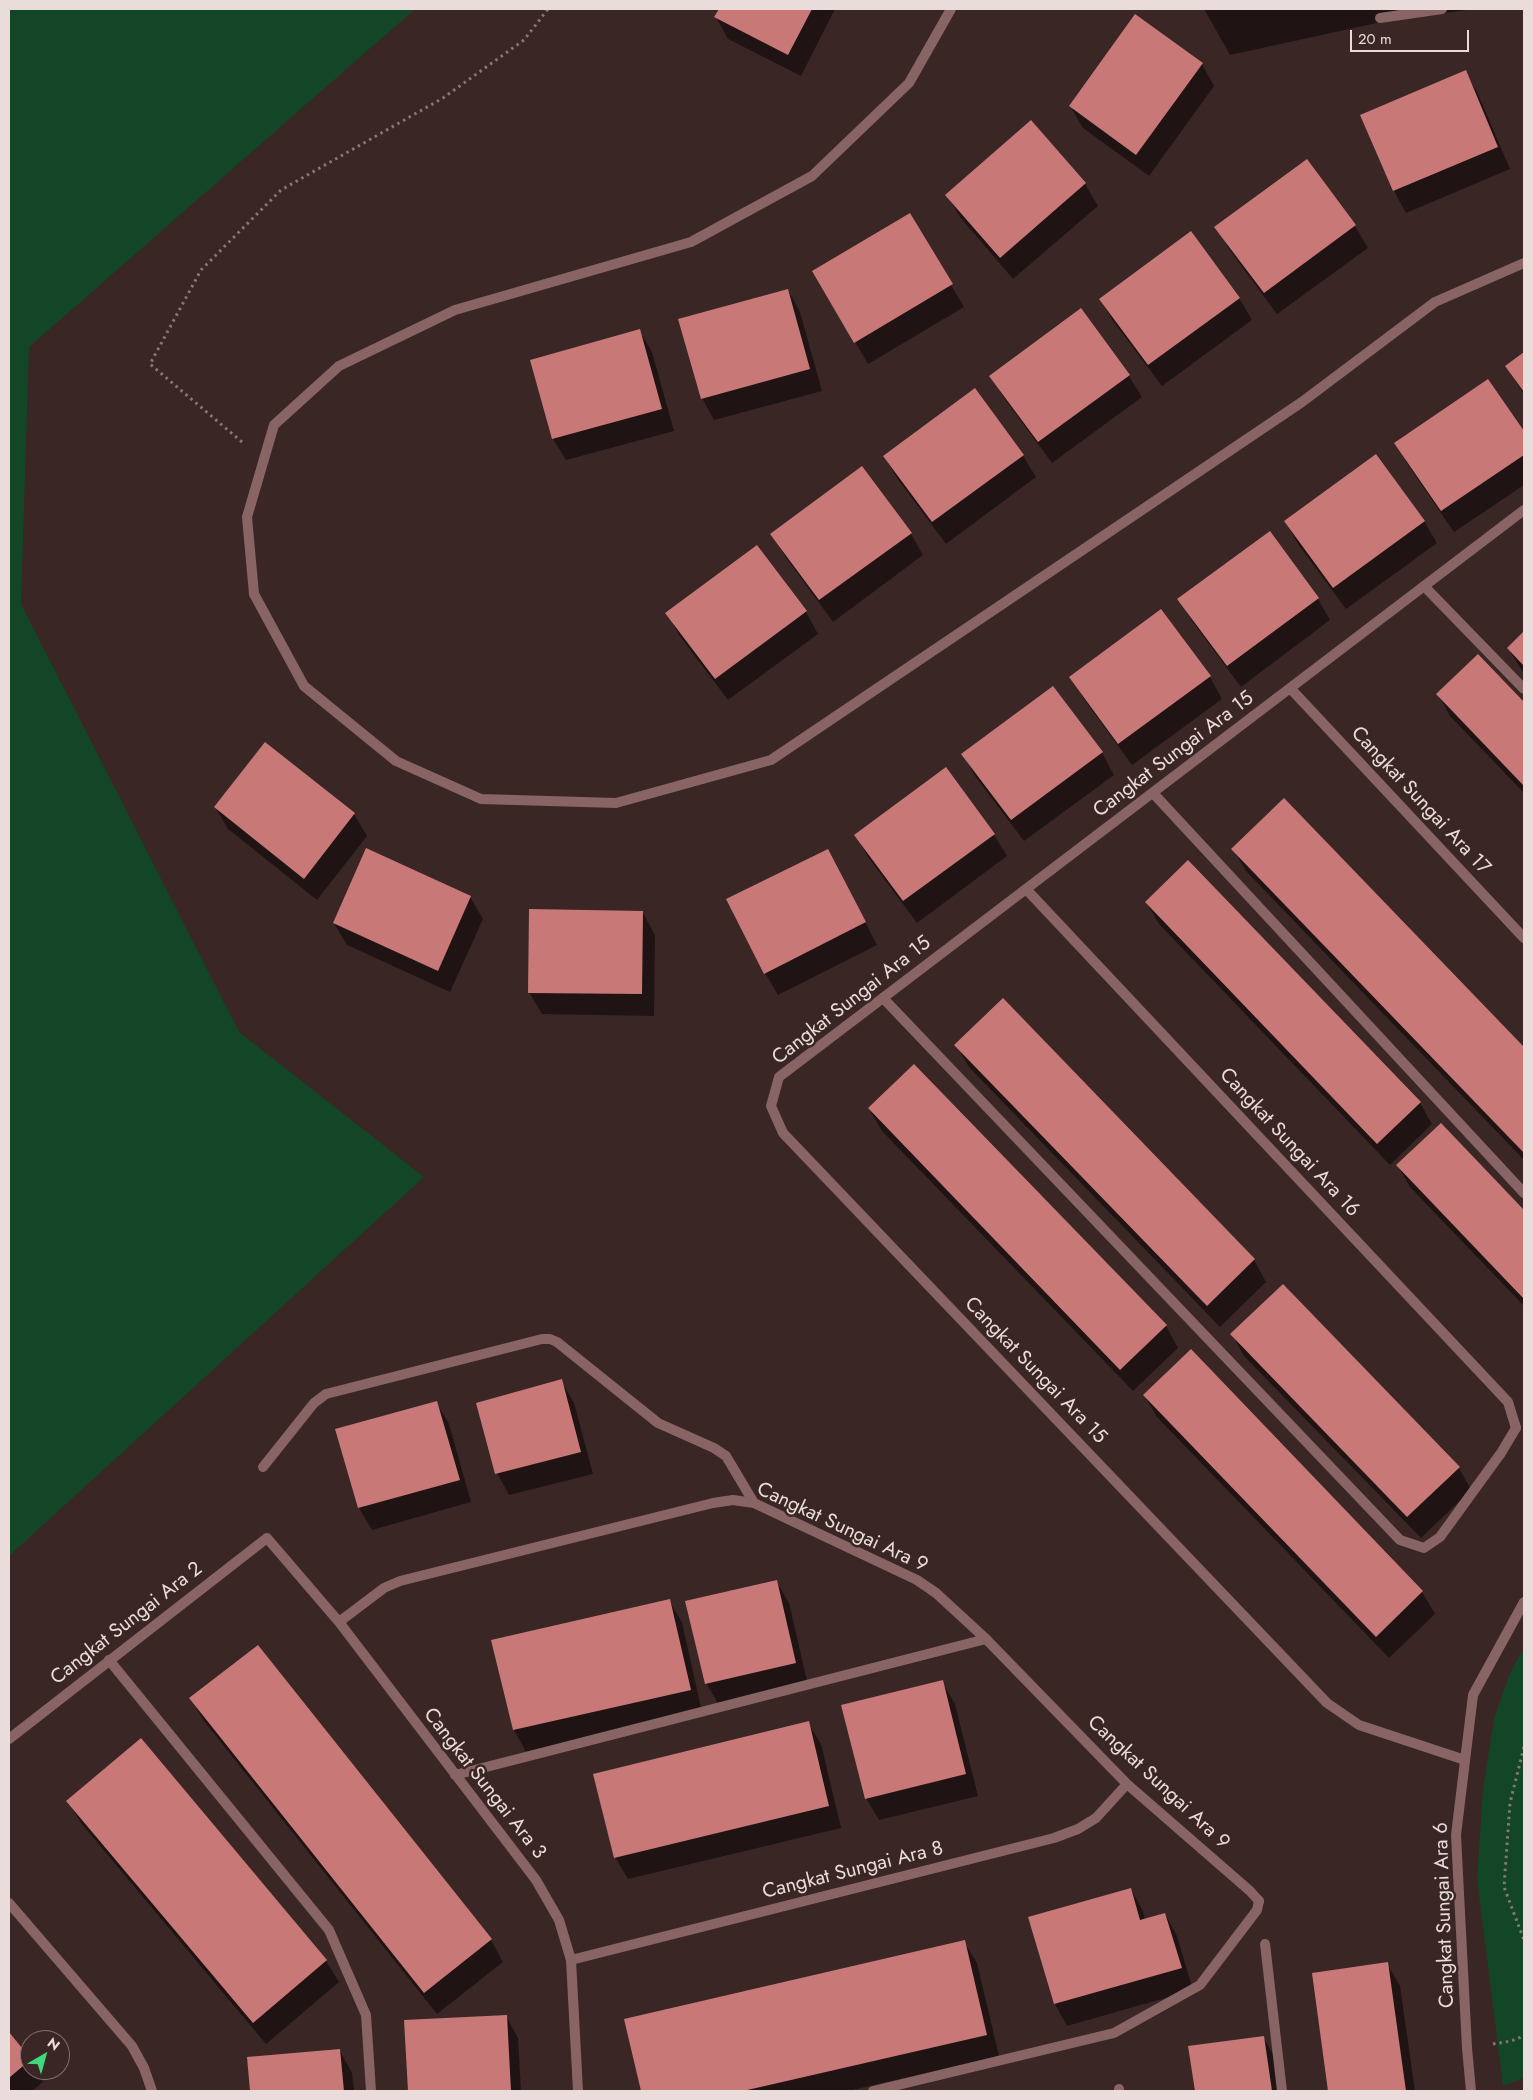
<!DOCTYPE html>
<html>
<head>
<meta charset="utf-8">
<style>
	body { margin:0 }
	#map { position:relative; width:1533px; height:2100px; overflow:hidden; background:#3a2625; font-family:Jost,sans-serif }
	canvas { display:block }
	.frame { position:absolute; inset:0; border:10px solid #e9dcdb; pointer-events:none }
	.north { position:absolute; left:20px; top:2030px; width:50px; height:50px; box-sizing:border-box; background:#3a2625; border:1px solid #806f6e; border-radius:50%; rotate:38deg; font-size:14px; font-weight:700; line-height:20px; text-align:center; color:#e9dcdb }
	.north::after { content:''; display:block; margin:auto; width:18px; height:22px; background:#42d77c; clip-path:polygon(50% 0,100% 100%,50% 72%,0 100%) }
	.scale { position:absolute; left:1350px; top:30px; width:119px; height:22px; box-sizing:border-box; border:2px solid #e9dcdb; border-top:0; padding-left:6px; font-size:15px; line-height:18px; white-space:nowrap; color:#e9dcdb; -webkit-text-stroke:4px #3a2625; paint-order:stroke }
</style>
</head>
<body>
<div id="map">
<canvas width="1533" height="2100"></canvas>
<div class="frame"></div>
<div class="north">N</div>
<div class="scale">20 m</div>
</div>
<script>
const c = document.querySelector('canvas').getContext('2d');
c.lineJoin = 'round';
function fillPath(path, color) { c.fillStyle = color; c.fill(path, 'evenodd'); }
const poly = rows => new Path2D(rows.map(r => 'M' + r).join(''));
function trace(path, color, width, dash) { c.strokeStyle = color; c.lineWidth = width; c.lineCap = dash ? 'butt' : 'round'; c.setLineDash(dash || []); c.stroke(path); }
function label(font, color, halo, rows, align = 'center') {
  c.font = font + ' Jost,sans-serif'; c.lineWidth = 5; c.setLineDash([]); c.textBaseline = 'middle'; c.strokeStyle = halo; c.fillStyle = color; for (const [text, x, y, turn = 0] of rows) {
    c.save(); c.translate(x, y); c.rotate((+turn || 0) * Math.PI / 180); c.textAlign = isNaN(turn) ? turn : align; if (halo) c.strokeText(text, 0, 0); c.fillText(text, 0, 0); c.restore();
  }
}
const green = poly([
	[9,9,415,9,29,347,21,604,239,1032,424,1177,9,1556],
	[1524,1648,1524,2078,1503,2086,1477,1879,1483,1789,1494,1719,1510,1673]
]);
const shadow = poly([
	[720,9,835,9,801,76,728,39,716,17],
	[1204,9,1475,9,1386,21,1230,55],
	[1202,64,1214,86,1149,176,1083,128,1070,106],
	[1465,72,1478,94,1510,169,1406,213,1394,191,1362,116],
	[1306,161,1355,226,1368,248,1277,314,1229,249,1216,227],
	[1085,184,1098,206,1013,279,960,217,947,195],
	[910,215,964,307,868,364,814,272],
	[788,290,800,312,822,391,714,420,702,398],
	[1239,298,1252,320,1162,386,1113,321,1100,299],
	[1081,310,1129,376,1142,397,1052,463,1004,398,991,376],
	[639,330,652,352,674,431,566,460,553,439],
	[1524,354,1524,395,1507,367],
	[1488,380,1524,433,1524,485,1454,532,1408,465,1396,443],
	[975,389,1023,456,1036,477,946,544,897,478,884,456],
	[1424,521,1437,543,1346,609,1298,544,1286,522],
	[772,534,911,534,923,555,833,622,785,556],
	[756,546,806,612,818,634,728,700,679,635,667,613],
	[1179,599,1318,599,1330,620,1241,687,1192,621],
	[1524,633,1524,674,1508,648],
	[1478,656,1524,704,1524,793,1450,716,1438,694],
	[1071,677,1210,677,1222,699,1132,765,1084,699],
	[265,744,354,814,367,836,317,900,228,829,215,807],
	[1102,753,1114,775,1024,841,975,776,963,754],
	[946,769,994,835,1007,856,917,923,868,857,856,835],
	[1284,800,1524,1050,1524,1160,1246,871,1233,849],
	[828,850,877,945,778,995,765,973],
	[470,897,483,919,450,992,347,945,334,923],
	[1146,902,1420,1103,1432,1124,1390,1165,1159,924],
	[643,913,655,935,654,1016,542,1014,529,992],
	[956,1045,1254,1260,1266,1282,1220,1327,969,1067],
	[869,1109,1166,1326,1178,1348,1133,1391,882,1131],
	[1441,1125,1524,1212,1524,1306,1410,1187,1398,1166],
	[1232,1334,1459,1468,1471,1490,1421,1538,1244,1356],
	[1191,1351,1422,1592,1435,1614,1389,1658,1157,1417,1144,1395],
	[561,1381,574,1403,593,1474,509,1495,497,1473],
	[436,1402,449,1424,471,1502,372,1530,359,1508,337,1430],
	[776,1581,789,1603,808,1685,719,1705,706,1683],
	[669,1601,682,1622,702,1712,526,1752,514,1730,493,1640],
	[258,1647,491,1940,503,1962,437,2014,204,1721,191,1699],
	[942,1682,955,1704,978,1796,879,1820,866,1798],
	[808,1723,821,1744,841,1828,628,1879,615,1857],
	[141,1740,326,1961,339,1982,266,2044,81,1823,68,1801],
	[1131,1889,1143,1911,1145,1920,1165,1914,1177,1936,1193,1990,1067,2026,1055,2004,1029,1918],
	[964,1942,977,1963,999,2056,848,2091,643,2091,625,2020],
	[1387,1964,1400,1986,1415,2091,1330,2091,1314,1974],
	[506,2016,518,2038,521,2091,409,2091,405,2021],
	[9,2034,30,2060,30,2070,36,2070,43,2082,32,2091,9,2091],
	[1263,2037,1276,2059,1281,2091,1196,2091,1190,2047],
	[340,2051,352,2073,354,2091,251,2091,248,2058]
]);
const building = poly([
	[719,9,812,9,788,55,714,17],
	[1135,14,1203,63,1136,155,1069,106],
	[1466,70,1498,147,1393,191,1360,115],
	[1031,120,1086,183,1000,258,945,195],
	[1307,159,1356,225,1264,293,1214,227],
	[910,213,953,284,854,343,812,271],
	[1191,231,1240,298,1148,365,1099,299],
	[788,289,810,369,701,399,678,319],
	[1081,308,1130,375,1038,442,989,376],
	[640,329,662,409,552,439,530,360],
	[1524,352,1524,392,1505,366],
	[1488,379,1524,431,1524,455,1441,511,1394,443],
	[975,388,1024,455,932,522,883,456],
	[1376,454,1425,521,1333,588,1284,521],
	[862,466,912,533,819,600,770,534],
	[1270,531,1319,598,1227,666,1177,599],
	[757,545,807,611,715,679,665,613],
	[1161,609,1211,676,1118,744,1069,677],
	[1524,631,1524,666,1507,648],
	[1478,654,1524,702,1524,786,1436,694],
	[1053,686,1103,752,1011,820,961,754],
	[265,742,355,813,304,879,214,807],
	[946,767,995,834,903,901,854,835],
	[1284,798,1524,1047,1524,1153,1231,849],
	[366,848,471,896,438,971,333,923],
	[828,849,866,922,764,974,726,899],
	[1188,860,1421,1102,1377,1144,1145,902],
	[529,909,643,911,642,994,528,993],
	[1003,998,1255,1259,1207,1306,954,1045],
	[914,1064,1167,1325,1120,1370,868,1108],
	[1441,1123,1524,1210,1524,1299,1396,1165],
	[1283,1284,1460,1467,1407,1517,1230,1334],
	[1191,1349,1423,1591,1376,1637,1143,1395],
	[562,1379,581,1452,495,1474,476,1403],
	[437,1401,460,1480,358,1508,335,1429],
	[777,1580,796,1663,705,1684,685,1601],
	[670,1599,691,1690,513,1730,491,1640],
	[258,1645,492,1939,424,1993,189,1698],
	[943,1680,966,1774,865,1799,841,1705],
	[809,1721,829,1806,614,1858,593,1774],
	[141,1738,327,1960,253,2023,66,1801],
	[1131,1888,1140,1920,1165,1913,1182,1968,1054,2004,1028,1917],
	[965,1940,987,2035,743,2091,641,2091,624,2019],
	[1388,1962,1406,2091,1328,2091,1312,1973],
	[507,2015,511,2091,408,2091,404,2020],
	[9,2032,30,2058,30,2060,9,2078],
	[1264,2036,1272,2091,1195,2091,1188,2046],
	[340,2049,344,2091,250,2091,247,2057]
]);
const path = poly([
	[242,442,150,364,201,270,281,190,443,98,524,40,548,9],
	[1524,1747,1510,1803,1504,1887,1524,1940],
	[1493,2044,1511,2041,1524,2036]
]);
const lane = poly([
	[1424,586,1524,689],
	[1153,793,1524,1193],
	[883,998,1400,1540,1424,1548,1440,1537,1501,1453,1516,1428],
	[263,1467,314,1403,326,1394,542,1339,550,1339,557,1342,658,1423,714,1448,726,1456,754,1503],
	[109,1660,329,1930,366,2015,371,2091],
	[455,1775,986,1639],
	[1265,1944,1282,2091],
	[873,2091,1114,2033,1200,1985,1257,1910,1259,1901]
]);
const street = poly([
	[951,9,909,83,812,176,691,242,455,310,339,366,274,425,247,517,254,594,304,686,396,761,481,799,616,803,771,760,1302,402,1435,302,1524,263],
	[1380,18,1442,9],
	[1290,688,1524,938],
	[1026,889,1508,1402,1516,1428],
	[339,1622,384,1588,400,1581,713,1503,733,1500,754,1503,917,1580,936,1593,986,1639,1127,1784,1250,1891,1259,1901],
	[9,1739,267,1538,339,1622,536,1880,559,1920,571,1960,578,2091],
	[1465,1760,1359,1725,1327,1703,783,1133,771,1106,779,1077,1524,510],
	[9,1903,132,2046,144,2068,152,2091],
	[571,1960,1054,1838,1078,1829,1096,1818,1127,1784],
	[1119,2091,1119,2089],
	[1471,2091,1467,2048,1456,1835,1473,1695,1524,1602]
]);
const streetNames = [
	["Cangkat Sungai Ara 15",1174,755,-37],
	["Cangkat Sungai Ara 17",1420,801,47],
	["Cangkat Sungai Ara 15",852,1001,-38],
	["Cangkat Sungai Ara 16",1289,1143,47],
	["Cangkat Sungai Ara 15",1035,1371,46],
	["Cangkat Sungai Ara 9",842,1528,25],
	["Cangkat Sungai Ara 2",127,1624,-38],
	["Cangkat Sungai Ara 9",1158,1783,43],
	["Cangkat Sungai Ara 3",484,1784,52],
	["Cangkat Sungai Ara 8",853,1871,-14],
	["Cangkat Sungai Ara 6",1445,1915,-92]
];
fillPath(green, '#134626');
fillPath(shadow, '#0007');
fillPath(building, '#c87977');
trace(path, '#877675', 3, [2.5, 4]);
trace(lane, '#886564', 10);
trace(street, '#886564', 10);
label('20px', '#e9dcdb', '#3a2625', streetNames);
</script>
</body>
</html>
